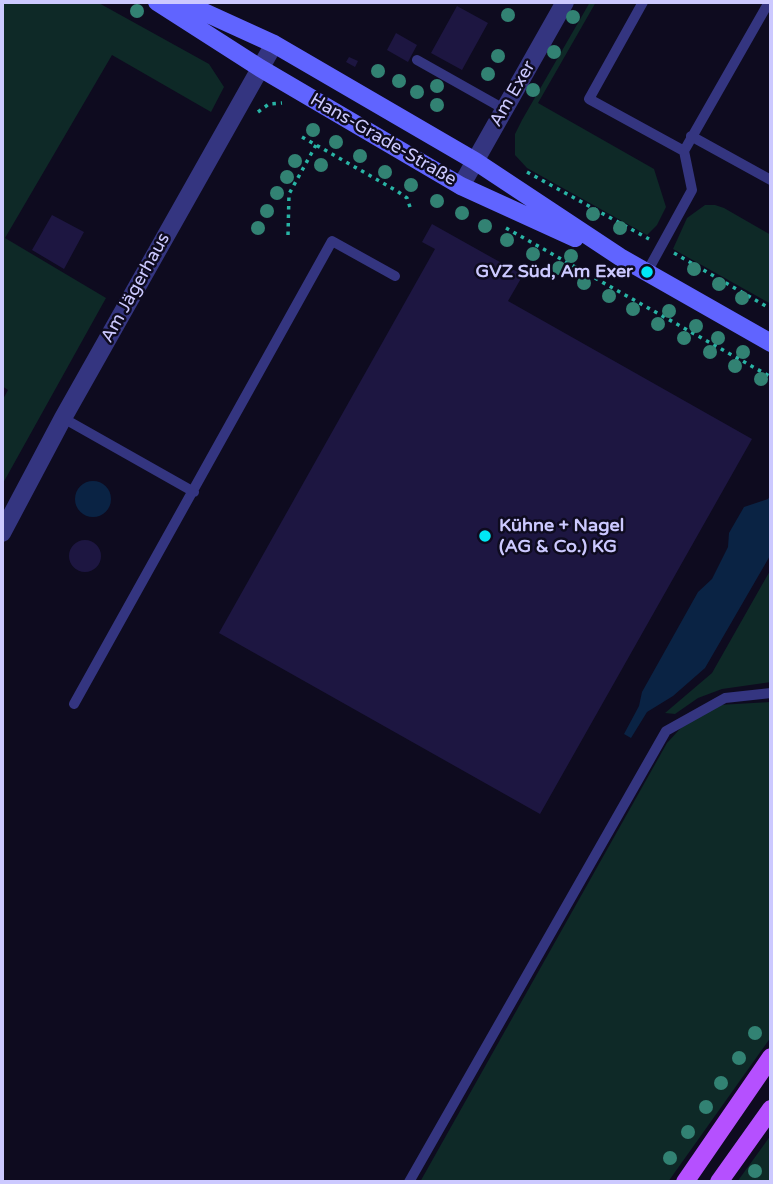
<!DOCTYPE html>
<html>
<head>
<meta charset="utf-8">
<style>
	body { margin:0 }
	#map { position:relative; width:773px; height:1184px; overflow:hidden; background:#0e0b1f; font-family:"Varela Round",sans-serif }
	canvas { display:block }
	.frame { position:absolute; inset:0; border:4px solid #ccc9ff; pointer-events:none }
</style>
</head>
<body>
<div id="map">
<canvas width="773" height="1184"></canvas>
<div class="frame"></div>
</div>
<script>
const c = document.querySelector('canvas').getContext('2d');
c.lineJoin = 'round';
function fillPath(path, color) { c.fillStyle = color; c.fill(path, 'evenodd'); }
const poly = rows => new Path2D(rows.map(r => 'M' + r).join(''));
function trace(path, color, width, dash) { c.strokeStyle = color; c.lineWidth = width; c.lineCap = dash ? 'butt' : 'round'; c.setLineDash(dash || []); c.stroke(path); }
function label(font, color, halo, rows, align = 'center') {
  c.font = font + ' "Varela Round",sans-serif'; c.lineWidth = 5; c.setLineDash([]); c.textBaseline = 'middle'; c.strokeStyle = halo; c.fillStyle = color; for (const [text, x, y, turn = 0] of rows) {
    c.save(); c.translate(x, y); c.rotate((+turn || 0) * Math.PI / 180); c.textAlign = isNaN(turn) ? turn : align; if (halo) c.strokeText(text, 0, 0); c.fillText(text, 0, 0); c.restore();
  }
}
const green = poly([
	[2,2,97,2,209,64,224,87,211,112,112,55,5,238,106,298,2,485,2,401,8,390,2,386],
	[590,2,596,2,538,103,654,169,666,207,657,225,647,235,527,168,515,155,515,134,522,120],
	[705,205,715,205,724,208,771,235,771,304,673,249,687,218],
	[771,569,771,682,722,689,698,698,675,714,665,713,712,673],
	[771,702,771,1037,668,1182,420,1182,667,743,689,719,718,705],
	[771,1135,771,1182,737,1182]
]);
const water = poly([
	'75 499a18 18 0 1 1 36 0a18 18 0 1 1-36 0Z',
	[771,494,771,554,705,668,673,696,647,712,631,738,624,734,639,706,642,692,698,592,712,579,728,547,729,533,744,507,768,499]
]);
const building = poly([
	[457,6,488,23,462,70,431,53],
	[396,33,417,45,408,62,387,50],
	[349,57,358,61,355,67,346,62],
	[52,215,84,232,64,269,32,250],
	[432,224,523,275,508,301,752,439,540,814,219,633,435,249,422,242],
	'69 556a16 16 0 1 1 32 0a16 16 0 1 1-32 0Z'
]);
const path = poly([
	[258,112,269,104,282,103],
	[302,137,397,191,407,198,411,210],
	[527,172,649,239],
	[506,228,771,377],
	[288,235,289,194,316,145],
	[674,253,771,309]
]);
const lane = poly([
	[643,2,589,99,684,151,692,190,647,272],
	[417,60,504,109],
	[691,136,771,180],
	[684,151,769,2],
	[63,418,194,492],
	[74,704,332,241,395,276],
	[409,1182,666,731,725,698,771,693]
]);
const street = poly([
	[461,186,565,2],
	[2,533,63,418,274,44]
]);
const secondary = poly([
	[157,2,260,68,461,186,575,238],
	[182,2,274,44,475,161,620,257,771,343]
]);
const primary = poly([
	[685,1182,771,1057],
	[719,1182,771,1109]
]);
const trees = [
	[137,11],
	[508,15],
	[573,17],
	[554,52],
	[498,56],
	[378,71],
	[488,74],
	[399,81],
	[437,86],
	[533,90],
	[417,92],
	[437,105],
	[313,130],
	[336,142],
	[360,156],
	[295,161],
	[321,165],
	[385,172],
	[287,177],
	[411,185],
	[277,193],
	[437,201],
	[267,211],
	[462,213],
	[593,214],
	[485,226],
	[258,228],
	[620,228],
	[507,240],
	[533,254],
	[571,256],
	[559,268],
	[694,269],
	[584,283],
	[719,284],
	[609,296],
	[742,298],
	[633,309],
	[669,311],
	[658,324],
	[696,326],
	[684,338],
	[718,338],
	[710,352],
	[743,352],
	[735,366],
	[761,379],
	[755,1033],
	[739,1058],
	[721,1083],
	[706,1107],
	[688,1132],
	[670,1158],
	[755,1171]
];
const markers = [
	[647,272,7,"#00e8f4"],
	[485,536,7,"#00e8f4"]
];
const streetNames = [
	["Am Exer",513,94,-60],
	["Hans-Grade-Straße",383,140,30],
	["Am Jägerhaus",136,288,-61]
];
const poiNames = [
	["GVZ Süd, Am Exer",633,272],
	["Kühne + Nagel",499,526,"left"],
	["(AG & Co.) KG",499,547,"left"]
];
fillPath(green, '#0e2927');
fillPath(water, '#0a2344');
fillPath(building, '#1d1641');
trace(path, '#28b4a5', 3.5, [3.5, 5]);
trace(lane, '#343580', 10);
trace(street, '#343580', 18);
trace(secondary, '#6064ff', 18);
trace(primary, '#b550ff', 18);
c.fillStyle = '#328273';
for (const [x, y] of trees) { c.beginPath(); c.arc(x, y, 7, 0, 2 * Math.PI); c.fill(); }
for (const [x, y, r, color] of markers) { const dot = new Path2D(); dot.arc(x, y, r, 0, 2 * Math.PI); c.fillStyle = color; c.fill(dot); trace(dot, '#0e0b1f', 2.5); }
label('18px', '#ccc9ff', '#0e0b1f', streetNames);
label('bold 18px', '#ccc9ff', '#0e0b1f', poiNames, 'right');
</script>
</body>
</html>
